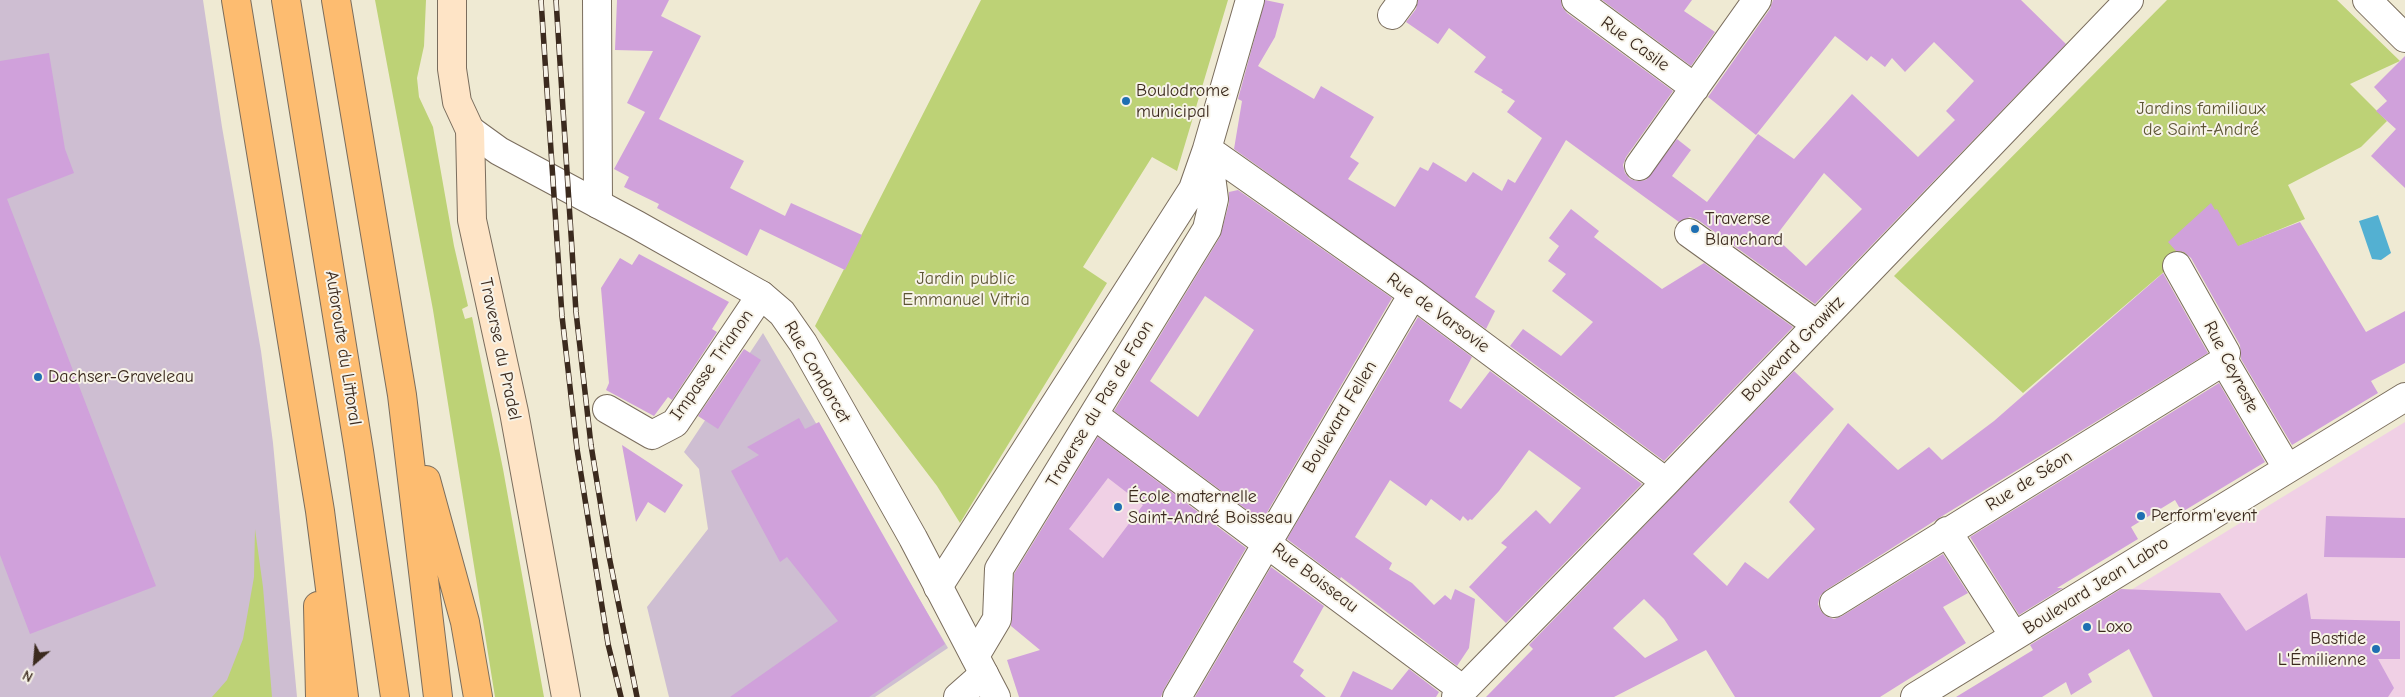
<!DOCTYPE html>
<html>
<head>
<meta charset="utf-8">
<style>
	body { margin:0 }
	#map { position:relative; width:2405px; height:697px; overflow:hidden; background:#efead3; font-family:"Comic Neue",sans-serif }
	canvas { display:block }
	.north { position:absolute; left:10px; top:637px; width:50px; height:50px; -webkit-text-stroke:4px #f7f3e8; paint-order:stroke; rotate:207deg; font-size:14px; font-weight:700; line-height:20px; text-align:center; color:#3b2a1e }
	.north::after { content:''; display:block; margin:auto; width:18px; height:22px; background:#3b2a1e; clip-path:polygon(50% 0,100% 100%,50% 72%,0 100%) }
</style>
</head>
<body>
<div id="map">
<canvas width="2405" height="697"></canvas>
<div class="north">N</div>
</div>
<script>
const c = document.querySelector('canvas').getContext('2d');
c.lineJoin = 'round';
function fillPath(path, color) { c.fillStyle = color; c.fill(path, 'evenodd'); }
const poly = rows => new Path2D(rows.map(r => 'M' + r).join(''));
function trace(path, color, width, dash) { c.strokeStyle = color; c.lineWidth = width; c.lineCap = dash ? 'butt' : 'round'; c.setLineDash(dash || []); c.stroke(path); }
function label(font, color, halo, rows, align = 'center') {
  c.font = font + ' "Comic Neue",sans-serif'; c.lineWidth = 4; c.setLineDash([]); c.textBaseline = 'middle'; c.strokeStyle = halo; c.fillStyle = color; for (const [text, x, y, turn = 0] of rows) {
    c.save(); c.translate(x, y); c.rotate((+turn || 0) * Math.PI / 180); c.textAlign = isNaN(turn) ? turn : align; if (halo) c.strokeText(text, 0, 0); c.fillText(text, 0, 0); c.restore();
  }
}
const built = poly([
	[2405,422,2405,697,2152,697,2108,604],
	[1099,429,1193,501,1134,581,1043,512]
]);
const industrial = poly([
	[0,0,203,0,222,127,261,351,273,443,297,697,0,697],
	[763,333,948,648,875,697,669,697,647,607,708,529,699,469,684,452]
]);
const green = poly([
	[375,0,426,0,424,46,417,78,419,97,433,127,454,246,468,306,462,309,465,319,472,317,503,469,544,697,495,697,433,310],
	[981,0,1228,0,1177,171,1152,157,1083,267,1107,283,960,523,937,486,815,326],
	[2167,0,2337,0,2400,61,2350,84,2387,121,2361,147,2288,185,2305,219,2232,249,2215,228,2023,393,1894,276],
	[255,529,263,587,272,697,212,697,227,680,243,639,254,577]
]);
const water = poly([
	[2378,215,2391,253,2381,260,2372,259,2359,221]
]);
const building = poly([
	[617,0,669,0,661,16,701,36,659,119,744,161,730,188,785,216,791,203,862,235,845,270,760,229,747,256,657,208,659,204,624,187,629,177,614,169,645,112,627,103,653,51,615,50],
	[1265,0,1284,4,1275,37,1258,66,1314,99,1321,86,1374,117,1350,157,1359,163,1348,179,1395,207,1420,167,1428,171,1433,162,1466,182,1473,172,1502,191,1508,179,1515,183,1542,138,1507,112,1515,101,1501,92,1503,90,1474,72,1486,57,1449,28,1438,44,1406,22,1416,9,1418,0,1561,0,1562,7,1567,13,1673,91,1626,157,1623,165,1625,173,1630,179,1637,181,1646,180,1677,139,1691,150,1672,176,1707,202,1758,134,1794,159,1852,94,1918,157,1955,120,1946,111,1974,81,1934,42,1905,72,1892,58,1885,67,1871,56,1867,61,1835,36,1756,135,1708,97,1770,9,1773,0,2021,0,2066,44,1815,304,1698,220,1690,217,1679,222,1566,140,1475,297,1495,311,1486,329,1234,149,1242,101,1238,99],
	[1824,173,1862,209,1806,266,1775,237],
	[1602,0,1692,0,1684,11,1715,32,1691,66],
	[49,53,65,149,74,173,7,199,156,586,30,634,0,555,0,61],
	[2405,56,2405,188,2371,156,2396,129,2376,111,2387,101,2374,87],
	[1238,190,1392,298,1262,521,1114,411,1220,237,1229,203,1229,192],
	[1205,296,1254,330,1198,417,1150,381],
	[2211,203,2215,210,2217,209,2238,246,2300,222,2366,332,2405,311,2405,363,2371,381,2378,393,2292,445,2241,359,2240,345,2191,258,2184,252,2176,251,2168,242],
	[1571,209,1599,231,1594,237,1662,289,1704,263,1793,327,1664,461,1510,346,1523,329,1561,356,1593,322,1552,291,1566,274,1548,261,1559,246,1549,238],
	[639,254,729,302,712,329,717,332,672,400,668,397,654,416,606,390,609,383,601,288,620,258,632,265],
	[2163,273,2208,353,1939,518,1826,590,1820,596,1818,604,1821,611,1826,616,1834,619,1842,616,1943,554,1968,593,1943,607,1966,643,1880,697,1735,697,1706,650,1614,697,1486,697,1533,649,1529,645,1794,371,1834,409,1693,554,1727,586,1745,562,1768,579,1815,529,1789,502,1848,423,1898,470,1929,447,1942,460,1994,421],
	[1644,599,1664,619,1678,640,1645,658,1613,628],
	[1418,317,1472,357,1449,401,1461,409,1490,371,1642,484,1506,623,1469,587,1507,547,1501,543,1536,510,1550,524,1581,488,1529,450,1499,491,1472,520,1470,519,1468,521,1463,516,1460,521,1431,499,1426,506,1390,480,1355,537,1392,563,1389,569,1412,583,1434,605,1445,595,1451,600,1455,589,1475,599,1469,648,1457,666,1341,577,1340,579,1287,539],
	[744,349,761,360,718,429,698,416],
	[2219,383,2265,462,2182,512,2175,500,2131,527,2138,539,2057,588,2063,588,2019,615,1970,537],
	[799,418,805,429,819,422,945,644,869,697,730,697,838,621,787,557,780,562,731,471,759,455,747,447],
	[1098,437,1246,548,1164,689,1161,697,1019,697,1007,660,1040,650,1011,626,1014,574],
	[1108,478,1143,505,1103,558,1069,529],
	[622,445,683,485,665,513,648,502,636,522],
	[2326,516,2405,518,2405,558,2324,557],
	[1271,567,1324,606,1293,662,1304,670,1300,676,1326,697,1195,697],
	[2121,589,2220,593,2246,631,2307,593,2311,619,2400,621,2400,659,2378,659,2394,688,2388,697,2153,697,2129,649,2088,674,2092,682,2071,695,2066,682,2042,697,1956,697,2033,650,2030,645],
	[1409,669,1439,692,1436,697,1340,697,1353,671,1392,690]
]);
const minor = poly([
	[597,0,598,204],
	[1576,0,1695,88],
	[2367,0,2405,38],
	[1392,15,1403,0],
	[1207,149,1413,294,1666,482],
	[1639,166,1757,0],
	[1689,233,1817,325],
	[2177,266,2226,353,2224,361,2287,468],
	[607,409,652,435,675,423,761,295],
	[1094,415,1462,689],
	[1947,531,2014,636],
	[938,587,1193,189,1207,149,1250,0],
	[1834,603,2224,361],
	[975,656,997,619,999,569,1207,229,1214,199,1208,153],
	[958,697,984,674],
	[1177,697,1413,294],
	[1456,697,1666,482,2129,0],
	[1915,697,2405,397]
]);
const tertiary = poly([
	[470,130,499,151,637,225,761,295,782,313,803,343,913,538,996,697]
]);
const secondary = poly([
	[452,0,452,69,457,102,470,130,472,220,514,412,566,697]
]);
const motorway = poly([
	[236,0,320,511,344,697],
	[286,0,359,451,395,697],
	[336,0,402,395,438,697],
	[426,480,465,622,478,697],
	[318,606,320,697]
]);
const rail = poly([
	[541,0,562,316,577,449,608,644,621,697],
	[556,0,576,312,591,445,609,556,637,697]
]);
const markers = [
	[1126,101,5,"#1f6fb2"],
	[1695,229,5,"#1f6fb2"],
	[38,377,5,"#1f6fb2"],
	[1118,507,5,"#1f6fb2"],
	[2141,516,5,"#1f6fb2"],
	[2087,627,5,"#1f6fb2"],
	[2376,649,5,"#1f6fb2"]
];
const streetNames = [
	["Rue Casile",1635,44,36],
	["Rue de Varsovie",1438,313,36],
	["Autoroute du Littoral",343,348,81],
	["Traverse du Pradel",500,349,78],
	["Boulevard Grawitz",1793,349,-46],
	["Impasse Trianon",712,365,-55],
	["Rue Ceyreste",2231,367,63],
	["Rue Condorcet",817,372,60],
	["Traverse du Pas de Faon",1100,404,-59],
	["Boulevard Fellen",1340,417,-59],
	["Rue de Séon",2029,481,-32],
	["Rue Boisseau",1315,578,37],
	["Boulevard Jean Labro",2096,586,-32]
];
const poiNames = [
	["Boulodrome",1136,91],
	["municipal",1136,112],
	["Traverse",1705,219],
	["Blanchard",1705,240],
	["Dachser-Graveleau",48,377],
	["École maternelle",1128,497],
	["Saint-André Boisseau",1128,518],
	["Perform'event",2151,516],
	["Loxo",2097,627],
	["Bastide",2366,639,"right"],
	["L'Émilienne",2366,660,"right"]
];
const parkNames = [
	["Jardins familiaux",2201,109],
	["de Saint-André",2201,130],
	["Jardin public",966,279],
	["Emmanuel Vitria",966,300]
];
fillPath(built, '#f0d0e5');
fillPath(industrial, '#cebed2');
fillPath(green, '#bdd276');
fillPath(water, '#53b0d2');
fillPath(building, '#d0a1db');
trace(minor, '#7a6d5d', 30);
trace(tertiary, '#7a6d5d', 30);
trace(secondary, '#7a6d5d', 30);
trace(motorway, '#7a6d5d', 30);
trace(minor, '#fff', 28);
trace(tertiary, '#fff', 28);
trace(secondary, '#fee4c6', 28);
trace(motorway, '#fdbc70', 28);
trace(rail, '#3b2a1e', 5.5);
trace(rail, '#f7f3e8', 4, [11]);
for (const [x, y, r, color] of markers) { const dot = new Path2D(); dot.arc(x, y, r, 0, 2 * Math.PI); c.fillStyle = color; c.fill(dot); trace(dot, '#f7f3e8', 2); }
label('18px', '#3b2a1e', '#f7f3e8', streetNames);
label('18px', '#3b2a1e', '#f7f3e8', poiNames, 'left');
label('18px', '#5c5434', '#f7f3e8', parkNames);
</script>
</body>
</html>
